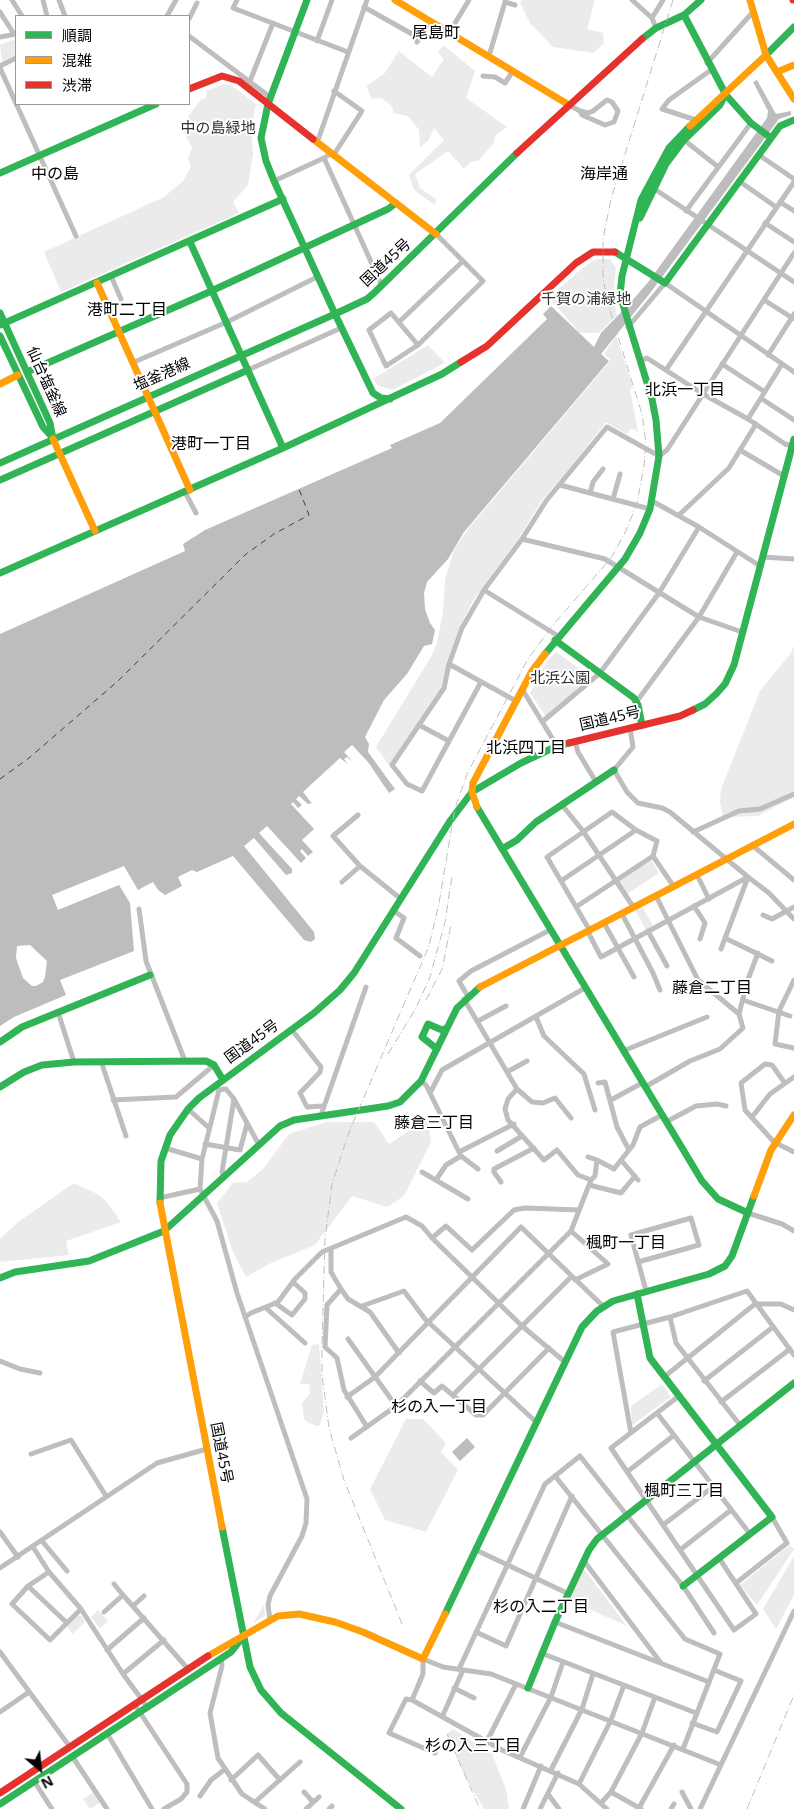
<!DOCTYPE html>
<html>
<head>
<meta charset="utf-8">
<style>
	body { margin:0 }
	#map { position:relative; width:794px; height:1809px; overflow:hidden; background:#fff; font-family:"Open Sans","Noto Sans JP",sans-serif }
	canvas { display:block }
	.legend { position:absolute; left:15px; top:15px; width:175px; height:90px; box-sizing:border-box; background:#fff; border:1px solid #999; margin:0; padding:6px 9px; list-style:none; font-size:15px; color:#000 }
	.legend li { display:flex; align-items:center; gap:10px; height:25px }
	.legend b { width:25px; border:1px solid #999 }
	.north { position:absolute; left:15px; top:1744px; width:50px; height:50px; -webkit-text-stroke:4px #fff; paint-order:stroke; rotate:152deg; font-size:14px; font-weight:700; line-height:20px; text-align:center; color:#000 }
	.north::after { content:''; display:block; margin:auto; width:18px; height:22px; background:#000; clip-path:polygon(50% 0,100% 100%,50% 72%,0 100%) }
</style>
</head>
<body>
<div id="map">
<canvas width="794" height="1809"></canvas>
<ul class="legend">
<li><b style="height:6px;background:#30b455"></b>順調</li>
<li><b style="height:6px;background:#ff9f0a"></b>混雑</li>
<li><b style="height:6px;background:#e5322d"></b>渋滞</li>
</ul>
<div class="north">N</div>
</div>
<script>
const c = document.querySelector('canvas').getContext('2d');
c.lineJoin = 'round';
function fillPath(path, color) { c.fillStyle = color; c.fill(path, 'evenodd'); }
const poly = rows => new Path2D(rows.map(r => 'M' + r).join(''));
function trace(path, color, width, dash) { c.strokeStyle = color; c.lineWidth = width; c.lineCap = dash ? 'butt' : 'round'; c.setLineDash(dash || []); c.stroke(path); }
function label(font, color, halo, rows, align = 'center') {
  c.font = font + ' "Open Sans","Noto Sans JP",sans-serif'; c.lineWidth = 4; c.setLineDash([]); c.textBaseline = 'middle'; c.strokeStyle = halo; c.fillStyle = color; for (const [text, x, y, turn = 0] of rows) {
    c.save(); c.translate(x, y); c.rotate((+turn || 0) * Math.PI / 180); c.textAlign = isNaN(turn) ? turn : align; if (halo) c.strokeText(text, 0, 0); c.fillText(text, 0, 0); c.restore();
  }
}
const green = poly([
	[522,0,595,0,587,29,603,33,604,43,593,53,553,47,530,23,520,3],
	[12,40,16,40,16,55,2,62,0,45],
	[443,45,475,71,466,98,507,127,496,135,493,144,478,161,470,162,464,169,448,151,415,174,420,188,436,199,435,205,414,190,409,175,444,140,434,128,428,141,420,147,419,130,408,116,394,113,391,105,381,98,372,99,366,86,384,74,399,51,432,77,444,59,438,53],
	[223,84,231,85,256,104,251,130,253,154,248,185,233,202,239,213,61,292,44,252,164,197,183,181,191,166,188,159,192,148,183,130,185,121,202,98,203,100,207,95,206,91],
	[599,259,610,259,616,268,613,297,617,315,599,333,580,333,549,298,579,271,592,261],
	[616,336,633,387,630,390,638,432,631,428,627,434,606,422,568,471,542,500,519,538,474,599,460,626,448,660,441,688,389,765,376,747,431,657,437,643,443,612,445,579,454,550,469,528,611,360,604,354],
	[428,345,445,363,392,390,377,385,373,379],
	[794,645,794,797,758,816,723,817,720,803,721,789,760,691,791,653],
	[556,652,590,676,547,718,530,693,546,663],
	[650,858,659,873,627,894,618,880],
	[641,904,654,928,647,932,634,908],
	[428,1118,431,1142,404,1196,387,1207,352,1196,315,1245,271,1263,246,1277,233,1252,217,1203,233,1183,247,1182,263,1169,289,1134,326,1122,374,1122,389,1144],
	[74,1183,97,1194,106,1201,121,1222,66,1241,69,1255,0,1262,0,1239,18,1222],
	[319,1344,324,1412,320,1425,317,1426,307,1422,304,1419,302,1403,310,1393,309,1384,300,1384,312,1345],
	[662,1384,671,1397,632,1425,631,1406],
	[406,1419,423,1419,446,1443,441,1452,458,1470,426,1532,385,1520,370,1489],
	[790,1545,794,1549,757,1605,740,1585],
	[794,1556,794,1595,776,1629,763,1609],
	[584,1569,627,1626,568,1600],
	[264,1604,265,1615,255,1623,254,1622],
	[98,1610,108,1621,100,1629,91,1617],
	[77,1616,82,1616,85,1622,73,1634,67,1627],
	[453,1729,492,1754,506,1789,509,1809,484,1809,466,1779,447,1734],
	[94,1792,101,1802,90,1809,83,1799]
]);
const water = poly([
	[757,80,776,114,791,111,791,115,779,119,651,292,601,354,609,361,464,532,448,559,427,582,424,593,425,609,430,623,435,630,432,644,424,646,407,674,384,700,365,737,369,744,368,752,395,789,389,793,368,762,352,745,344,752,352,761,347,757,344,759,348,764,340,758,303,792,314,806,312,803,308,804,299,796,296,799,302,805,298,808,293,802,291,804,314,829,302,840,313,852,308,856,302,849,300,851,306,858,301,863,267,826,259,833,292,869,292,873,286,875,254,838,244,846,314,932,315,939,311,942,304,940,233,856,197,872,192,870,178,877,182,886,165,895,158,890,153,882,138,890,124,866,52,895,58,910,119,885,130,903,134,951,60,980,66,995,14,1017,0,1026,0,634,185,551,183,544,205,530,392,448,390,445,440,423,547,319,543,314,551,306,594,347,601,333,631,302,649,281,767,118,768,111,753,82],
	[30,945,47,961,45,977,43,982,36,986,32,986,23,978,16,958,17,946],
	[467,1438,475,1447,460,1461,452,1452]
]);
const ferry = poly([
	[0,779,29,758,118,681,246,554,274,534,309,515,299,489]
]);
const street = poly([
	[12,0,22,16],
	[43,0,47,16],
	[59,0,65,16],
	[237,0,233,8,348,52],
	[632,0,652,18],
	[364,7,419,38],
	[0,12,14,34],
	[167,16,176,0],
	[189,19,197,3],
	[656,28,652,18,663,0],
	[449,33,469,0],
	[189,36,270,97],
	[0,37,16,34],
	[317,41,332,0],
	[417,42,430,21],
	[489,56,505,2,515,5],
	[707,63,753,12],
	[0,66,16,58],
	[0,68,76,236],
	[483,76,495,77,505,83,513,71],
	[250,81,273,23],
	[569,105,580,111,582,115,605,125,614,122,618,111,612,102,607,100,593,111,588,113,580,111],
	[696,120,662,109,669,100,711,70],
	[684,140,717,166],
	[317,143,367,0],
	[330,154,324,158,382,286],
	[759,155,794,179],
	[333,156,362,111,334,91],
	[274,181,324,158],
	[739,181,776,207],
	[653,188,794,282],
	[780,202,794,211],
	[686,211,751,123],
	[765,223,794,242],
	[111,276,121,299],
	[764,300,794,319],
	[399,322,463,261],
	[628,327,665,283,794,372],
	[418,345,391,313,369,330,386,366,418,345,483,281,436,234],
	[768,355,794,314],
	[640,361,647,358,703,394,748,419,785,444,792,446],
	[132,363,227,322,317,277],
	[722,364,765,392],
	[248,370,341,328],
	[666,370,794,182],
	[762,399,794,420],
	[748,419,782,364],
	[740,450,784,476],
	[560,485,650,509],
	[185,492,196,513],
	[590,493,593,482,603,469],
	[613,499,620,474],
	[652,501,699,527,760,566],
	[679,515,729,468,756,424],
	[522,539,605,559,699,617,742,632],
	[763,557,794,559],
	[484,590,462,628,449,664,516,701],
	[558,636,484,590,522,539,546,501,607,427,659,456,667,450,794,253],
	[449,664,444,688,392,765,407,784,422,791,481,682],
	[522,689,557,746],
	[637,701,699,617,737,552],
	[542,722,600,673,659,593,699,527],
	[419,725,449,741],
	[630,728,633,747,614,770,627,792,638,803,662,808,670,812,748,877,721,949],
	[575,741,578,752,596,782],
	[562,805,583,831,634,908],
	[358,815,333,836,360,866,401,899],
	[693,832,739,811,760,809,794,794],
	[752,845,794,880],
	[697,875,709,899],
	[561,881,636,830],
	[342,882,360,866],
	[694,906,705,923,700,939],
	[576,907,653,856],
	[139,909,146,961,185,1061],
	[394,911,404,918,396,938,420,956],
	[622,914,653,973,660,990],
	[763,915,772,919,794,907],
	[604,923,634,977],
	[590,931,547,857,612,812,636,830,657,841,653,856,674,887],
	[648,931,667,966],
	[588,932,601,957,748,877,769,893,794,919],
	[725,938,772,961],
	[794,980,779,1011,775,1044,794,1048],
	[467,995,459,981,471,971,550,930],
	[743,1000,790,1016],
	[58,1012,74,1062],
	[739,1014,747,982,758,953],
	[536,1017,544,1036,584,1074,595,1110],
	[478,1021,506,1006],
	[292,1030,321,1067,320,1072,300,1093,307,1107,323,1106],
	[623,1051,707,1017],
	[101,1061,126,1136],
	[507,1072,527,1061],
	[421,1081,426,1085,459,1152,514,1124],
	[784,1082,772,1065,765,1064,741,1083,745,1110,774,1142,794,1152],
	[598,1083,605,1082,617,1127,629,1150],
	[215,1085,219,1090,202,1159,200,1189,217,1221,237,1293,307,1499,306,1523,302,1536,270,1596,268,1605,270,1620],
	[645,1087,690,1061,720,1049,743,1028,739,1014,698,980,656,896],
	[517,1089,532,1102,543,1103,555,1098,571,1118],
	[219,1090,226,1089,234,1099,259,1145],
	[430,1093,442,1070,585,988],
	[113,1100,176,1097,214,1065],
	[611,1100,642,1083],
	[188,1109,208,1127],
	[321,1115,366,987],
	[752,1117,770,1094,794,1077],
	[666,1122,696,1106,717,1104,726,1106],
	[205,1144,240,1150,247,1124],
	[165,1148,202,1159],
	[497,1151,522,1136],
	[461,1156,478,1169],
	[588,1157,597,1160,595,1176,591,1180],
	[597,1160,614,1169,633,1145,640,1127,662,1115],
	[621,1160,638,1180],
	[422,1172,468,1199],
	[224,1178,222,1172,234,1099],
	[436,1180,446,1165,461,1156,459,1152],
	[501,1182,494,1172,494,1169,534,1148],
	[589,1185,621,1193,635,1176],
	[159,1198,200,1189],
	[748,1213,782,1224,794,1231],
	[571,1231,608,1264,575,1280],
	[432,1238,446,1226,472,1250,514,1210,525,1208,579,1210],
	[331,1249,331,1272,341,1289,348,1299,370,1312,399,1353],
	[638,1262,699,1245,691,1218,631,1235,645,1287,647,1291],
	[341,1289,327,1305,325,1347,337,1358,344,1390,367,1427],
	[275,1303,292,1315,305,1299,305,1293,293,1282],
	[362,1306,404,1291,425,1319,536,1422],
	[266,1308,305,1343],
	[245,1317,251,1313,278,1302,295,1279,322,1252,406,1217,422,1226,432,1238,522,1326,565,1362],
	[670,1317,676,1343,740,1425],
	[348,1339,396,1406],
	[0,1361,20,1369,40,1373],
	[664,1377,755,1304,781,1304,794,1310],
	[420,1381,434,1393,442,1386,476,1415,483,1415,549,1348],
	[704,1381,773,1327],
	[453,1395,571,1277],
	[679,1396,611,1448,734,1630,756,1614,719,1558],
	[347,1397,375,1377,521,1227,604,1307],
	[721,1402,790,1349],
	[657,1413,750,1534],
	[631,1433,613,1332,670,1317,747,1291,794,1355],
	[351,1438,396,1406,571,1231,591,1180,578,1175,557,1150,544,1160,508,1120,505,1109,508,1099,517,1089,464,999],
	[31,1454,71,1440,106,1496],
	[627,1472,673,1436],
	[555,1476,685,1639,720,1654,683,1749],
	[663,1525,713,1487],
	[0,1532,18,1557],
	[42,1541,67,1571],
	[33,1547,49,1572,81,1609,123,1674,148,1708],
	[476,1550,569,1594],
	[680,1550,731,1510],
	[584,1561,661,1663],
	[0,1568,157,1463,207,1449],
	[49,1572,28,1586,12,1604,50,1640,81,1609],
	[736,1583,787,1543,772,1517],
	[114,1584,123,1595],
	[28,1586,67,1623],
	[133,1606,144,1596],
	[104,1612,123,1595,188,1669],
	[555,1622,709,1682],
	[476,1632,506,1646,572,1496],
	[107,1650,144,1618],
	[0,1652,70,1747],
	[541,1653,696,1713],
	[221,1659,222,1666,210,1713,218,1758,242,1794,265,1809],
	[459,1669,545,1484,580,1456,683,1586,714,1633],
	[123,1674,164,1640],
	[454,1688,474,1698],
	[412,1700,406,1699,389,1733,435,1753],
	[135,1705,187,1784,187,1792,181,1799,164,1809],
	[0,1712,29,1692],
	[443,1715,463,1670],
	[692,1723,717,1732,741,1681,714,1670],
	[108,1735,152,1809],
	[487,1741,516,1684],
	[72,1756,107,1809],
	[520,1757,551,1697,563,1662],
	[551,1770,582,1709,593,1674],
	[231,1780,258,1755,280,1780],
	[34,1781,52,1809],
	[579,1784,611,1720,624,1685],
	[304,1792,313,1802],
	[611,1792,641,1809],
	[682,1792,691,1809],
	[548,1794,559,1809],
	[200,1796,211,1780,224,1770],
	[255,1802,300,1762],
	[601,1803,611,1792,642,1733,655,1697],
	[639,1808,674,1745],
	[306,1809,319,1797],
	[329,1809,332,1806],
	[523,1809,541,1766],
	[540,1809,558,1773],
	[607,1809,579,1784,502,1750,412,1700,423,1674,423,1659,443,1667,491,1674,721,1765],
	[671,1809,674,1804],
	[700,1809,794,1611]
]);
const fast = poly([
	[307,0,268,104,261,138,266,161,274,181,335,314,367,299,374,293,517,153],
	[684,15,726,95,751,123,771,138],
	[642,39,656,28,684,15,701,0],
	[766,55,794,27],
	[0,173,156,104],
	[640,218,666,164,684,140,720,105,724,97],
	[190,242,283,448],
	[615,252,665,283,780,126,794,120],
	[0,313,50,423,53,439],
	[335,314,373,393,381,398,390,399],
	[0,325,283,199],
	[0,336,43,427,52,437],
	[27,372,207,293,388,209,396,203],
	[0,463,335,314],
	[0,480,248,370],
	[0,573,283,448,442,374,461,362],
	[555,640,634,698,638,705,642,725],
	[545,654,625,559,640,533,650,509,659,456,656,420,652,399,620,295,622,276,641,200,669,148,690,126],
	[693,710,705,704,716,694,725,684,734,665,794,439],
	[477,807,702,1181,718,1199,748,1213],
	[502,849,517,840,536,822,614,770],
	[0,1042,22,1027,150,975],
	[437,1049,422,1037,428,1024,442,1030,447,1028],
	[0,1087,24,1072,42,1065,74,1062,206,1061,214,1065,223,1080],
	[160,1203,161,1161,170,1135,188,1109,199,1098,314,1013,340,990,354,973,450,821,472,792,521,763,557,746,569,743],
	[0,1278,15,1272,89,1261,164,1231,280,1126,294,1120,388,1106,400,1102,421,1081,457,1008,480,987],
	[637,1294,650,1358,772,1517,683,1586],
	[222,1527,250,1667,261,1690,281,1713,401,1809],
	[445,1614,582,1327,597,1311,613,1301,709,1274,725,1266,732,1256,754,1196],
	[528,1688,555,1622,589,1550,597,1539,794,1383],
	[0,1804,231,1652,242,1638]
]);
const slow = poly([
	[395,0,569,105],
	[750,0,766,55,794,99],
	[777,72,794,65],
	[690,126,766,55],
	[313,139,436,234],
	[97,283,190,490],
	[0,384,18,375],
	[53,439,95,531],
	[477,807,472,792,473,783,532,671,545,654],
	[480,987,794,824],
	[754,1196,771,1150,794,1115],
	[160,1203,222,1527],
	[208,1656,278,1616,299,1614,335,1622,363,1632,423,1659,445,1614]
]);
const jam = poly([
	[793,0,794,0],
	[189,89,222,76,239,81,313,139],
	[517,153,642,39],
	[461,362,487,346,576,263,593,252,615,252],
	[569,743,680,716,693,710],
	[0,1793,208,1656]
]);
const rail = poly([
	[426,1000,442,969,451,925],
	[388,1054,416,1008,430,977,445,922,452,876],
	[402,1624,344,1480,329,1428,322,1375,322,1345,325,1239,332,1184,349,1132,429,946,439,903,455,808,468,772,528,659,553,625,611,558,626,531,637,503,644,466,646,443,642,414,607,301,603,277,603,239,611,199,673,0],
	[447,1734,480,1809],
	[747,1809,794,1695]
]);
const parkNames = [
	["中の島緑地",218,129],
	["千賀の浦緑地",586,300],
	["北浜公園",560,679]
];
const streetNames = [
	["国道45号",386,263,-43],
	["塩釜港線",162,375,-24],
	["仙台塩釜線",46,382,66],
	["国道45号",610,719,-13],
	["国道45号",252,1042,-36],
	["国道45号",221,1453,79]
];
const neighbourhoodNames = [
	["尾島町",436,33],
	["中の島",55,174],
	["海岸通",604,174],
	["港町二丁目",127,310],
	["北浜一丁目",685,390],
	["港町一丁目",211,444],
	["北浜四丁目",526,748],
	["藤倉二丁目",712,988],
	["藤倉三丁目",434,1123],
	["楓町一丁目",626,1243],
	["杉の入一丁目",439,1407],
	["楓町三丁目",684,1491],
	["杉の入二丁目",541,1607],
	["杉の入三丁目",473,1746]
];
fillPath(green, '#ebebeb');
fillPath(water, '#bdbdbd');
trace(ferry, '#424242', 1, [6, 5]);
trace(street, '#bebebe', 5);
trace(fast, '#30b455', 7);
trace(slow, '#ff9f0a', 7);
trace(jam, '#e5322d', 7);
trace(rail, '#bebebe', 1, [8, 2.5, 1, 2.5]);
label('15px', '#313131', '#fff', parkNames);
label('15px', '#000', '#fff', streetNames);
label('16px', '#000', '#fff', neighbourhoodNames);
</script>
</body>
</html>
